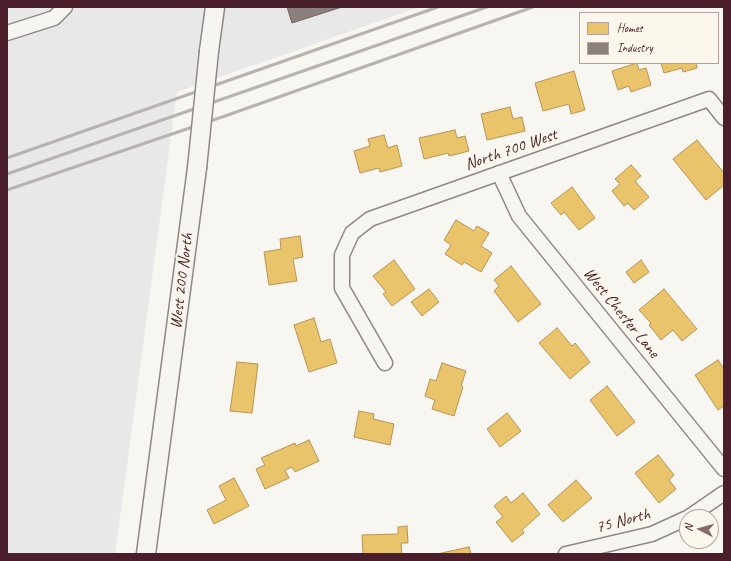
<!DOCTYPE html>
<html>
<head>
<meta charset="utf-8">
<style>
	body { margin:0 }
	#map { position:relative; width:731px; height:561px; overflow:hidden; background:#f8f6f0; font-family:Caveat,sans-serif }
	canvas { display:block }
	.frame { position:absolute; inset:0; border:8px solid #4a1f2b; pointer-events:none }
	.legend { position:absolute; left:579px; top:12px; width:140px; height:52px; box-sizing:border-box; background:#fbf7ec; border:1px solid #b4a19f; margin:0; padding:5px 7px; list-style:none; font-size:12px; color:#4a1f2b }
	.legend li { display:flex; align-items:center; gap:8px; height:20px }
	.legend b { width:20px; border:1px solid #b4a19f }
	.north { position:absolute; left:679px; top:509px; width:40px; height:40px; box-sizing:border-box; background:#fbf7ec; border:1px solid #b4a19f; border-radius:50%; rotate:276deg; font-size:11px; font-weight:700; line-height:16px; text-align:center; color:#4a1f2b }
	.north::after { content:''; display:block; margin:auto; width:14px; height:18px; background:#876a70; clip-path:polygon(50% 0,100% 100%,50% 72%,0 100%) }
</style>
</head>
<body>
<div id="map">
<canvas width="731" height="561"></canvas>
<div class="frame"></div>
<ul class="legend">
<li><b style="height:11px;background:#e9c46a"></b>Homes</li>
<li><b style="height:11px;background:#8a817c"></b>Industry</li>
</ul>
<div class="north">N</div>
</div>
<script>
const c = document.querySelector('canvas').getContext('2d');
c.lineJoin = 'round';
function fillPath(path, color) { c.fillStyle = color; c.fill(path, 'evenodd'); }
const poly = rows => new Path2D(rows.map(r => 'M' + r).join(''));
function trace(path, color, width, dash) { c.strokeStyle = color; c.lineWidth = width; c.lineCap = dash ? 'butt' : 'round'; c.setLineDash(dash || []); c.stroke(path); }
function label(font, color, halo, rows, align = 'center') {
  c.font = font + ' Caveat,sans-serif'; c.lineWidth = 4; c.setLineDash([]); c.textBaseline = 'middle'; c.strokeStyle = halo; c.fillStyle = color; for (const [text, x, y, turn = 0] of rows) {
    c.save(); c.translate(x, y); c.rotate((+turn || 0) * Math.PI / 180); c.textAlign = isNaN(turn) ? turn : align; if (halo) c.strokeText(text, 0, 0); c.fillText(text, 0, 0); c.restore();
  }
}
const built = poly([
	[7,7,420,7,177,92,115,554,7,554]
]);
const homes = poly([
	[637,63,639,70,646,68,651,85,631,92,629,86,618,90,612,71,637,63],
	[661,63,696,63,697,68,683,72,682,68,664,73,661,63],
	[574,71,585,110,571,114,569,104,543,111,535,83,574,71],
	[510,107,513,119,522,117,525,131,487,140,481,114,510,107],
	[455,130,457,138,465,136,469,151,449,156,448,153,424,159,419,138,455,130],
	[384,135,388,148,397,145,402,166,380,172,379,168,360,173,354,151,370,146,368,139,384,135],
	[697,140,724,173,724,185,706,200,673,159,697,140],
	[631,165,641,176,635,181,649,197,634,210,628,203,624,206,612,191,620,184,615,179,631,165],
	[572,187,595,218,579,230,564,212,561,215,551,203,572,187],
	[456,220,474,231,477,226,489,233,481,246,492,253,481,272,464,262,462,265,445,254,451,245,444,240,456,220],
	[300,236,303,257,293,259,297,281,269,285,264,252,281,249,280,239,300,236],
	[394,260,415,289,392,306,383,294,386,292,373,276,394,260],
	[641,260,649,272,634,283,626,272,641,260],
	[511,266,541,304,518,322,494,291,499,286,494,280,511,266],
	[429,289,439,302,422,316,411,302,429,289],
	[664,289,697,329,682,341,673,330,661,340,649,325,651,323,639,310,664,289],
	[314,318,321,342,330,339,337,363,309,372,294,325,314,318],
	[557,328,572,346,575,343,590,362,570,379,539,343,557,328],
	[718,360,724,369,724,406,718,410,695,375,718,360],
	[237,362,258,364,252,413,230,411,237,362],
	[442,363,466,371,461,386,463,387,454,416,432,409,435,400,425,396,430,379,436,381,442,363],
	[607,386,635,422,617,436,590,400,607,386],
	[359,411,374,414,373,419,394,424,390,445,354,437,359,411],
	[507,413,521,431,500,447,487,429,507,413],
	[309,440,319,461,295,472,292,467,285,470,289,478,265,489,256,469,265,465,261,458,295,443,296,446,309,440],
	[658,455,674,475,669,480,676,489,659,503,635,473,658,455],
	[234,478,249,506,214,524,207,510,226,500,219,486,234,478],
	[576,480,592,498,563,522,548,505,576,480],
	[523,493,540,514,522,530,524,533,512,542,496,522,503,517,494,506,506,496,511,503,523,493],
	[407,526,408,543,401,543,402,554,363,554,362,535,398,534,398,527,407,526],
	[469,547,471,554,437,554,469,547]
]);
const industry = poly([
	[287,7,342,7,292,23,287,7]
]);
const minor = poly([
	[7,33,54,18,65,7],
	[499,173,519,216,724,469],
	[385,363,342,288,342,255,352,233,370,219,709,99,724,118],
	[689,517,724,493],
	[566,554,652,534,687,518]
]);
const major = poly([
	[209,51,215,7],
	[146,554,197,168]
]);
const rail = poly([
	[7,158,438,7],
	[7,174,487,7],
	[7,190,225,116,533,7]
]);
const majorBridge = poly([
	[197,168,209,51]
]);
const streetNames = [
	["North 700 West",511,150,-19],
	["West 200 North",182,281,-83],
	["West Chester Lane",621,313,51],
	["75 North",623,521,-15]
];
fillPath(built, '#e8e8e8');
fillPath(homes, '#e9c46a');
trace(homes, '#b99257', 1);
fillPath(industry, '#8a817c');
trace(industry, '#776464', 1);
trace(minor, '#918787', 17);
trace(major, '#918787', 21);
trace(minor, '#f6f5f1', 14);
trace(major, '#f6f5f1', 18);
trace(rail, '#b8b3b1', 3);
trace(majorBridge, '#918787', 21, []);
trace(majorBridge, '#f6f5f1', 18);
label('17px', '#4a1f2b', '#fbf7ec', streetNames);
</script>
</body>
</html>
